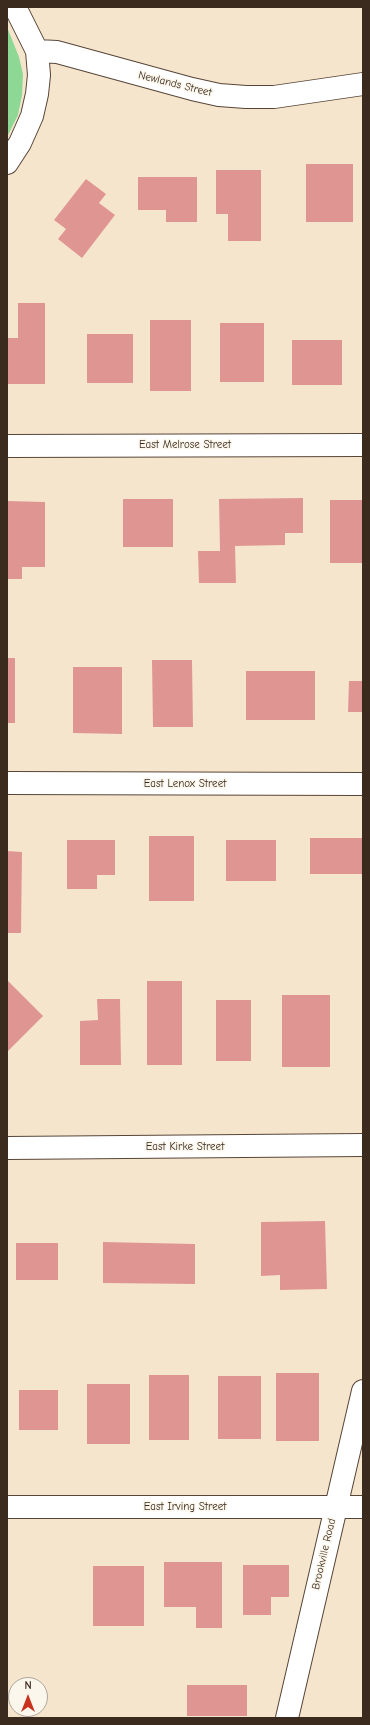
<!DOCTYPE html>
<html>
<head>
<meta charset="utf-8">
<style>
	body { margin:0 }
	#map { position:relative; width:370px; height:1725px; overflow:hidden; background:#f6e5cd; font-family:"Comic Neue",sans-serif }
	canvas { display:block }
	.frame { position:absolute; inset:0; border:8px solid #3b2a1e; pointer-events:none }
	.north { position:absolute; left:8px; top:1677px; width:40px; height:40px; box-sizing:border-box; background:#fbf7ec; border:1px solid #aea59a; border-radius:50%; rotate:0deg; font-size:11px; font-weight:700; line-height:16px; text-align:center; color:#3b2a1e }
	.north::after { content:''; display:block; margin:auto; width:14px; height:18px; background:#c8321e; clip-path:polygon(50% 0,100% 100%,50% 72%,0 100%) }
</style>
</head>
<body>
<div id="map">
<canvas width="370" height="1725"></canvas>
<div class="frame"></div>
<div class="north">N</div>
</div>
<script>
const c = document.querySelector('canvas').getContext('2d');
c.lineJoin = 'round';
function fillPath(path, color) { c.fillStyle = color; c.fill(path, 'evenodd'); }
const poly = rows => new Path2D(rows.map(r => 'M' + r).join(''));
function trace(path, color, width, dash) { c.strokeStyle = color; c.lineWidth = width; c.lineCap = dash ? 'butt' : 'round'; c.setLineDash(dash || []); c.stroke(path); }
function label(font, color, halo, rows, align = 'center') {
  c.font = font + ' "Comic Neue",sans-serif'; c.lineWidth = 3; c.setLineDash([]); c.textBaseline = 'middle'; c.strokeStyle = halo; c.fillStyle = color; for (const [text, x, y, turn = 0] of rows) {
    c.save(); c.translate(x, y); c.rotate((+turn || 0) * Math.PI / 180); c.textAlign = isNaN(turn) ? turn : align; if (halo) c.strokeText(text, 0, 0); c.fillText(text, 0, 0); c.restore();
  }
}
const green = poly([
	[7,27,19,57,23,74,22,95,18,115,7,137]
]);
const building = poly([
	[306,164,353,164,353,222,306,222],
	[216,170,261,170,261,241,228,241,228,214,216,214],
	[138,177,197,177,197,222,166,222,166,210,138,210],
	[86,179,106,194,99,203,115,215,82,258,58,239,66,229,54,220],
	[18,303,45,303,45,384,7,384,7,338,18,338],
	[150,320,191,320,191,391,150,391],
	[220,323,264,323,264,382,220,382],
	[87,334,133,334,133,383,87,383],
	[292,340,342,340,342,385,292,385],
	[303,498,303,533,285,533,285,545,235,546,236,583,199,583,198,551,220,551,219,499],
	[123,499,173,499,173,547,123,547],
	[330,500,363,500,363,563,330,563],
	[7,501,45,502,45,567,22,567,22,579,7,579],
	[7,658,15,658,15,723,7,723],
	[152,660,192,660,193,727,153,727],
	[73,667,122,667,122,734,73,733],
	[246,671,315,671,315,720,246,720],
	[349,681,363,681,363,712,348,712],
	[149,836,194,836,194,901,149,901],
	[310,838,363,838,363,874,310,874],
	[67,840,115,840,115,875,97,875,97,889,67,889],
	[226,840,276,840,276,881,226,881],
	[7,851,22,852,21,933,7,933],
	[7,980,43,1016,7,1052],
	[147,981,182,981,182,1065,147,1065],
	[282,995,330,995,330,1067,282,1067],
	[97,999,120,999,121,1065,80,1065,80,1021,98,1020],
	[216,1000,251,1000,251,1061,216,1061],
	[325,1221,327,1289,280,1290,280,1275,261,1276,261,1222],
	[103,1242,195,1244,195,1284,103,1283],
	[16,1243,58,1243,58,1280,16,1280],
	[276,1373,319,1373,319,1441,276,1441],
	[149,1375,189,1375,189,1440,149,1440],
	[218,1376,261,1376,261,1439,218,1439],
	[87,1384,130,1384,130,1444,87,1444],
	[19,1390,58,1390,58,1430,19,1430],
	[164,1562,222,1562,222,1628,196,1628,196,1607,164,1607],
	[243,1565,289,1565,289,1597,271,1597,271,1615,243,1615],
	[93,1566,144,1566,144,1626,93,1626],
	[187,1685,247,1685,247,1716,187,1716]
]);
const street = poly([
	[37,51,57,52,192,89,219,95,246,97,274,97,363,84],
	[7,163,20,143,32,116,37,94,39,75,37,51,15,7],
	[7,446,363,445],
	[7,783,363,784],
	[7,1148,363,1145],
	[7,1507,363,1507]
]);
const secondary = poly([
	[287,1718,363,1391]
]);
const streetNames = [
	["Newlands Street",175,84,14],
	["East Melrose Street",185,445],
	["East Lenox Street",185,784],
	["East Kirke Street",185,1147],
	["East Irving Street",185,1507],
	["Brookville Road",324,1554,-77]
];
fillPath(green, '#8dd895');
fillPath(building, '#df9693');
trace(street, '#574638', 24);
trace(secondary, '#574638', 24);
trace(street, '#fff', 22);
trace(secondary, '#fff', 22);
label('11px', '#3b2a1e', '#fbf7ec', streetNames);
</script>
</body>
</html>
